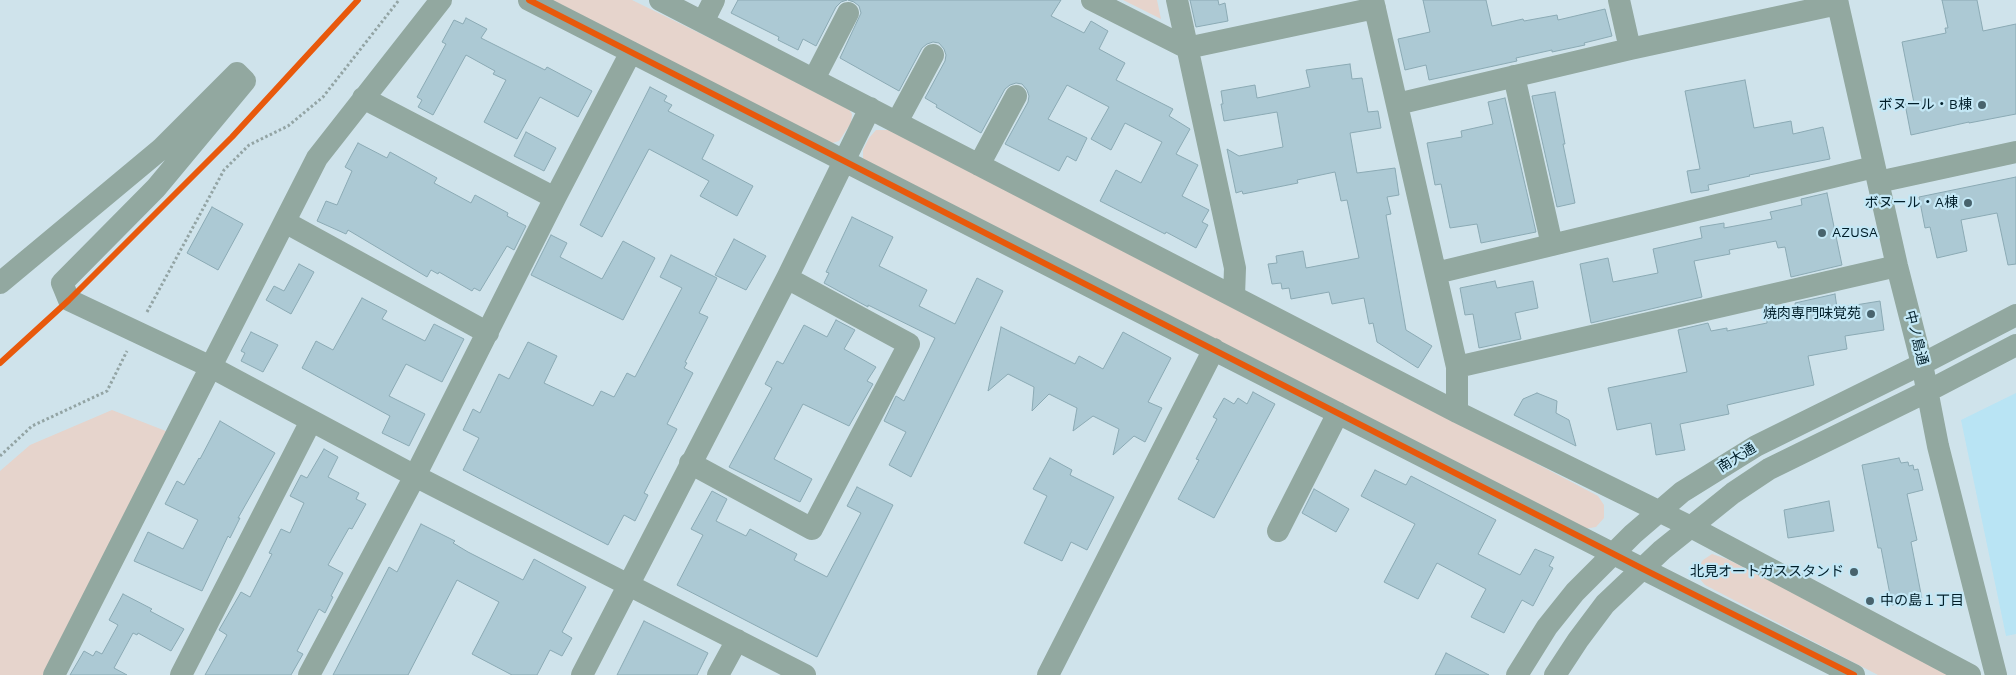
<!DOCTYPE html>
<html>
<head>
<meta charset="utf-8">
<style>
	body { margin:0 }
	canvas { display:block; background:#cfe3eb }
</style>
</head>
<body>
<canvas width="2016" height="675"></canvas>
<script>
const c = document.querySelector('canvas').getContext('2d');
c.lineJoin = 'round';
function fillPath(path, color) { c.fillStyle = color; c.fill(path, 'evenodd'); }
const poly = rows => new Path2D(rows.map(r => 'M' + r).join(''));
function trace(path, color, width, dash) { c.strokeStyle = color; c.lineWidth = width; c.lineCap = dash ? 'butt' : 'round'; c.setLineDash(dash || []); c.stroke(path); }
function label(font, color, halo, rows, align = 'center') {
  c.font = font + ' "Work Sans","Noto Sans JP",sans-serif'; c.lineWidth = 4.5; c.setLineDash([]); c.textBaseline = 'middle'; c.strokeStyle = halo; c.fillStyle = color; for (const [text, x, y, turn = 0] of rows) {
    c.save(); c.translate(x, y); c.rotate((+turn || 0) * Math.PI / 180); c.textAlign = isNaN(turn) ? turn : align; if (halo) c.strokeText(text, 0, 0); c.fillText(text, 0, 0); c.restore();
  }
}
const built = poly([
	[2016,393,2016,634,2006,636,1961,420]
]);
const green = poly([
	[544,0,632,0,846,105,852,114,851,123,839,141,832,143],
	[1123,0,1157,0,1161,19],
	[876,130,891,130,1248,312,1598,496,1604,505,1604,518,1596,527,1584,529,863,159,863,150,869,138],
	[112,410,176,435,54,675,0,675,0,471,30,445],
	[1712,554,1727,559,1954,675,1878,675,1705,585,1699,578,1698,568,1703,560]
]);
const building = poly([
	[738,0,847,0,841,2,836,7,816,46,803,39,798,50,778,40,779,37,731,13,738,0],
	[848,0,1061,0,1051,16,1084,33,1091,21,1108,31,1099,49,1125,63,1116,80,1173,109,1169,116,1190,129,1176,154,1198,165,1182,196,1209,210,1202,222,1208,225,1196,248,1166,232,1165,234,1100,201,1116,170,1141,183,1162,142,1125,123,1111,150,1091,139,1109,107,1067,85,1048,119,1087,138,1076,161,1067,156,1059,171,1005,144,1028,102,1029,96,1027,90,1022,84,1016,83,1010,85,1005,89,981,133,936,107,937,105,925,98,945,61,946,55,944,49,939,43,933,42,927,44,922,48,899,91,840,58,861,13,859,6,854,2,848,0],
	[1190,0,1218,0,1219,5,1225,3,1228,21,1196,27,1190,0],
	[1423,0,1486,0,1492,26,1523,19,1524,21,1557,15,1558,20,1605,9,1612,36,1584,43,1585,45,1552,52,1552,50,1516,58,1517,61,1429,80,1426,65,1405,70,1398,39,1430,32,1423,0],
	[1942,0,1977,0,1983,31,2016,24,2016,114,1969,123,1969,122,1911,135,1905,104,1914,103,1902,42,1946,33,1945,28,1948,28,1942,0],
	[466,18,487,29,481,38,545,70,547,67,592,91,578,117,540,97,517,139,484,122,506,80,493,74,495,71,466,55,433,115,418,107,422,100,417,97,446,44,442,42,454,20,463,24,466,18],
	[1350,64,1352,79,1362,78,1368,112,1378,111,1381,128,1350,133,1357,173,1395,168,1399,195,1387,197,1391,214,1386,215,1406,330,1432,346,1418,368,1377,342,1373,323,1369,324,1364,298,1332,304,1329,292,1291,299,1289,288,1282,289,1281,283,1272,284,1268,264,1277,263,1276,256,1303,251,1306,268,1359,258,1347,200,1341,201,1335,172,1297,180,1298,183,1243,194,1242,191,1236,193,1227,149,1239,156,1283,147,1277,112,1224,121,1221,104,1223,104,1221,91,1255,85,1257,98,1310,87,1306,70,1350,64],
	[1745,80,1754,128,1791,121,1793,134,1823,127,1830,159,1749,175,1750,176,1708,185,1709,190,1691,193,1687,171,1700,169,1685,91,1745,80],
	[650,87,667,96,664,101,672,105,668,111,714,135,702,159,753,186,737,216,700,196,709,181,649,149,602,237,580,225,650,87],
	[1555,92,1565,144,1563,144,1575,203,1557,207,1532,96,1555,92],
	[1505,98,1536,232,1481,243,1477,224,1450,228,1441,184,1435,185,1427,143,1462,137,1461,131,1493,124,1488,102,1505,98],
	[526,132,556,148,544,171,514,156,526,132],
	[358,143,387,158,390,152,437,178,434,183,471,203,475,195,508,213,507,216,526,226,514,250,507,246,480,291,474,288,472,291,439,272,438,274,431,270,427,277,348,230,346,234,317,221,326,201,337,205,352,171,345,167,358,143],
	[2016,177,2016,264,2008,265,1997,213,1961,220,1967,251,1937,258,1930,227,1925,228,1919,197,2016,177],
	[1827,193,1842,265,1791,277,1785,247,1778,248,1776,241,1729,250,1730,254,1694,261,1702,297,1591,323,1580,264,1608,258,1613,282,1658,273,1653,249,1702,238,1700,227,1724,223,1724,228,1772,219,1770,212,1802,205,1801,199,1827,193],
	[212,207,243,224,218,270,187,253,212,207],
	[852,217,893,237,879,266,927,290,919,306,955,324,977,278,1003,291,911,477,889,465,906,432,884,421,896,396,904,401,935,338,868,305,868,307,824,283,829,273,826,272,852,217],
	[551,235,567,243,560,257,602,279,623,241,655,258,623,320,531,275,551,235],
	[734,239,766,256,746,290,715,275,734,239],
	[671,255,717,278,699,313,708,317,685,362,687,363,684,368,693,373,667,424,677,429,644,493,648,495,635,521,624,515,608,545,463,470,479,438,463,430,473,409,480,413,499,374,509,379,528,342,557,356,544,383,593,406,601,391,614,397,627,373,635,377,682,288,660,277,671,255],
	[299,264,314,272,291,314,266,300,274,286,284,291,299,264],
	[1495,281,1497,288,1533,281,1538,308,1515,313,1521,339,1479,348,1473,314,1465,315,1460,288,1495,281],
	[1835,294,1837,308,1880,301,1884,330,1845,336,1847,349,1808,356,1814,385,1727,405,1729,414,1680,424,1685,450,1656,455,1651,423,1617,430,1608,388,1687,372,1678,330,1708,323,1711,331,1727,328,1727,331,1767,323,1767,320,1797,315,1795,303,1835,294],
	[362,298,387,311,382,319,425,341,434,324,464,339,442,382,406,364,389,396,425,414,409,446,382,433,390,416,302,368,316,341,333,350,362,298],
	[836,320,855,330,844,349,876,367,867,381,873,384,849,426,803,404,774,459,812,479,800,502,729,467,772,388,765,384,777,361,783,364,804,325,827,337,836,320],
	[1001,327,1075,364,1079,356,1103,369,1123,332,1171,358,1148,402,1162,408,1145,442,1134,436,1113,455,1119,429,1093,416,1073,431,1077,408,1049,394,1032,411,1034,387,1008,374,988,391,1001,327],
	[251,332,278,345,263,372,241,361,245,353,241,351,251,332],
	[1253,392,1275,404,1214,518,1178,499,1199,460,1196,459,1217,419,1213,417,1224,398,1234,404,1238,398,1247,404,1253,392],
	[1537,393,1557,401,1556,413,1569,420,1576,446,1514,415,1523,399,1537,393],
	[220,421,275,453,238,518,240,518,230,538,228,536,202,591,134,561,148,532,183,549,198,520,165,504,177,481,184,485,199,458,200,459,220,421],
	[324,449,338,457,328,477,359,493,356,499,366,504,352,529,349,528,328,565,343,573,331,596,333,597,325,613,319,609,297,651,303,654,291,675,205,675,227,635,219,630,241,592,250,597,272,554,269,553,281,529,290,533,304,503,290,496,301,475,307,478,324,449],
	[1050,458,1072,470,1070,475,1114,497,1087,550,1071,542,1062,561,1024,543,1047,496,1033,489,1050,458],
	[1899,458,1901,463,1908,462,1909,466,1913,465,1914,470,1918,469,1923,490,1907,494,1917,540,1911,542,1922,599,1892,605,1881,548,1878,548,1862,465,1899,458],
	[1375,470,1406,485,1411,476,1496,520,1478,554,1520,575,1535,549,1554,557,1549,566,1553,568,1533,606,1522,600,1504,633,1471,617,1486,589,1437,563,1418,599,1384,582,1415,524,1361,496,1375,470],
	[857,487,893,505,817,657,677,585,703,535,691,529,712,491,727,499,716,521,746,536,750,529,797,554,794,560,827,577,861,513,847,506,857,487],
	[1314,489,1349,509,1336,532,1302,513,1314,489],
	[1829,501,1834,531,1788,538,1784,510,1829,501],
	[421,524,455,541,453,543,468,552,523,580,534,559,586,587,562,632,572,638,562,656,550,650,537,675,512,675,472,654,499,602,457,580,408,675,333,675,389,567,397,572,421,524],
	[123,594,152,609,150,611,184,629,171,651,138,633,137,635,133,633,114,668,127,675,70,675,84,651,93,656,96,651,102,654,118,625,109,620,123,594],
	[644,621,708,653,697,675,617,675,644,621],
	[1446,653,1489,675,1435,675,1446,653]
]);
const path = poly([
	[147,312,224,170,249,145,288,126,323,97,399,0],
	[0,456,32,426,107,391,127,351]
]);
const minor = poly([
	[529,0,1643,569,1854,675],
	[660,0,1457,412,1691,527,1970,675],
	[1092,0,1187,48,1375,8],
	[1177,0,1235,268,1234,296],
	[1373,0,1457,367,1457,412],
	[1619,0,1630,49],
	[1837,0,1897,266,1922,364,1938,446,1996,675],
	[703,22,714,0],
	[1514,76,1552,245],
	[814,79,848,13],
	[363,98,555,198],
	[1397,104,1630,49,1838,4],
	[897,122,933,55],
	[979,165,1016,96],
	[1878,182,2016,152],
	[285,222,488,333],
	[1436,273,1874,167],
	[0,283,161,149,237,73,245,81,156,188,62,283,69,300,211,367,415,476,805,675],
	[1457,367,1897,266],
	[690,463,812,529,909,344,787,278],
	[1278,531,1338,413],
	[54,675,317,158,441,0],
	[181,675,311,421],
	[309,675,415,476,555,198,631,52],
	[582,675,787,278,870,108],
	[718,675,737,640],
	[1048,675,1214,349],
	[1517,675,1547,627,1575,592,1633,534,1682,492,1756,446,1922,364,2016,315],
	[1555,675,1578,640,1605,604,1662,550,1733,493,1769,469,1928,391,2016,345]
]);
const cycleway = poly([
	[529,0,1643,569,1854,675],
	[0,363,69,300,232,137,358,0]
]);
const markers = [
	[1982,105,5,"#48636d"],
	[1968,203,5,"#48636d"],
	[1822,233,5,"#48636d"],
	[1871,314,5,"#48636d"],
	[1854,572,5,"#48636d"],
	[1870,601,5,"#48636d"]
];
const poiNames = [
	["ボヌール・B棟",1972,105],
	["ボヌール・A棟",1958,203],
	["AZUSA",1832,233,"left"],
	["焼肉専門味覚苑",1861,314],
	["北見オートガススタンド",1844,572],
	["中の島１丁目",1880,601,"left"]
];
const streetNames = [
	["中ノ島通",1916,338,76],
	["南大通",1737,458,-32]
];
fillPath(built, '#b9e4f4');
fillPath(green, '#e6d4cc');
fillPath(building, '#acc9d4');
trace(building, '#8baab4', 1);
trace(path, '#93a4a4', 3, [2.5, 2.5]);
trace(minor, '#92a8a0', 22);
trace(cycleway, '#e8590c', 6);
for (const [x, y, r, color] of markers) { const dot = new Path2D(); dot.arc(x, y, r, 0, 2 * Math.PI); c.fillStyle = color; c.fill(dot); trace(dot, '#c4e8f6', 2); }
label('14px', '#001e29', '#c4e8f6', poiNames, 'right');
label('14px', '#001e29', '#c4e8f6', streetNames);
</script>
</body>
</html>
